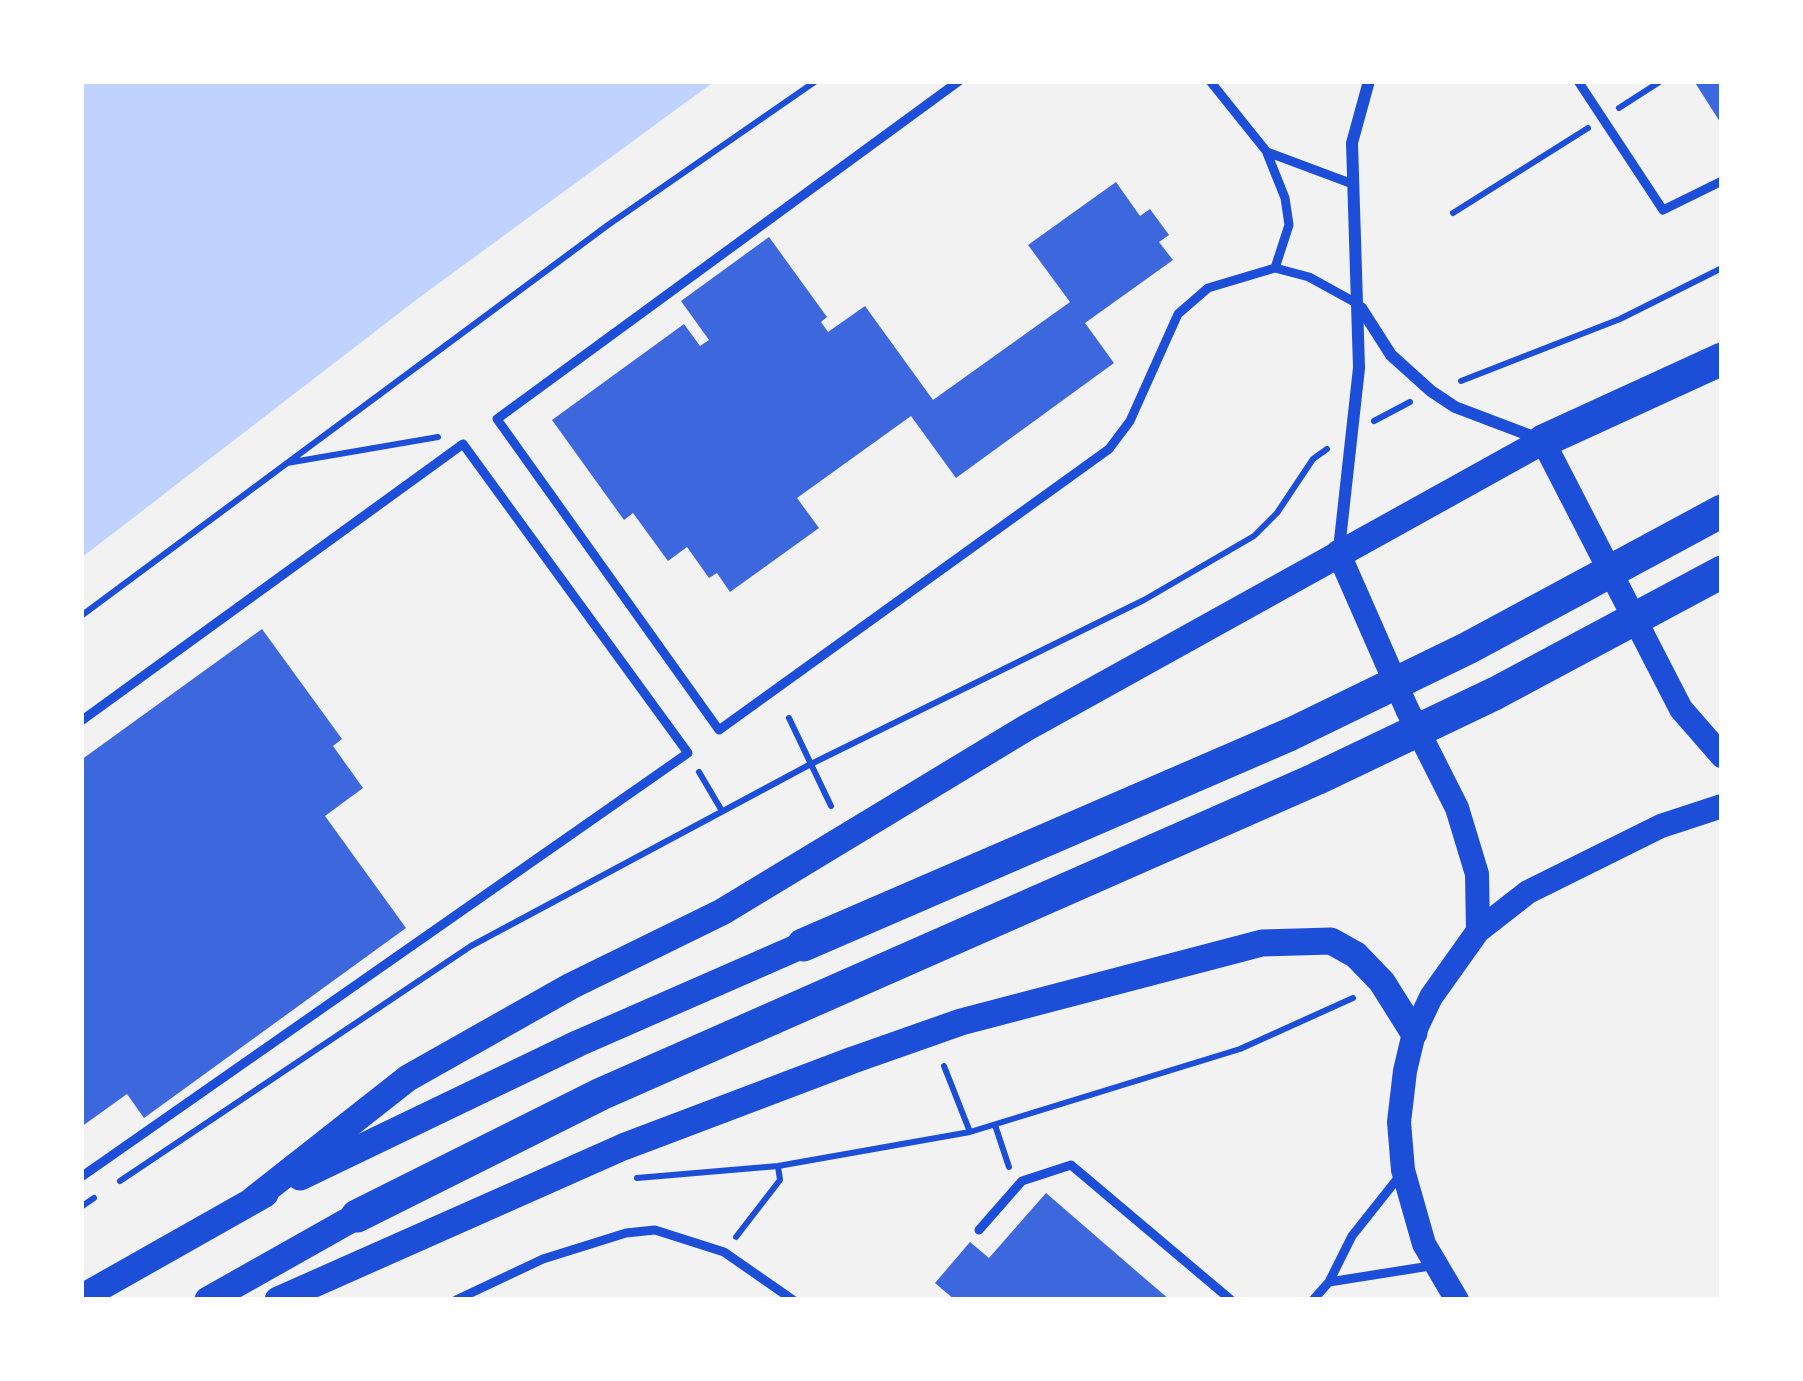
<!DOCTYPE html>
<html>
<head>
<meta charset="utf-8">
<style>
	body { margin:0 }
	#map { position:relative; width:1803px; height:1381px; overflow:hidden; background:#f2f2f2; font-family:"DM Sans",sans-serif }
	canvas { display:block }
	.frame { position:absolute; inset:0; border:84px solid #fff; pointer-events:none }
</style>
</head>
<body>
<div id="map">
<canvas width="1803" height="1381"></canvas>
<div class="frame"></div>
</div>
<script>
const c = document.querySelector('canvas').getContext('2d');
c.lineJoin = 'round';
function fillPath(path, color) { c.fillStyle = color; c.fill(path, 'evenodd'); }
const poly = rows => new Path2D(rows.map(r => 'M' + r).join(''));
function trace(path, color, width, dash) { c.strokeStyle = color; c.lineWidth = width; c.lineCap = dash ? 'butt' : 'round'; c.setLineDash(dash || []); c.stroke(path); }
const water = poly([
	[81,81,715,81,420,297,81,558]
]);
const building = poly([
	[1694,81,1722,81,1722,125],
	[1116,182,1140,216,1150,209,1169,235,1159,242,1173,260,1085,323,1114,363,956,478,911,416,797,498,819,528,730,592,717,573,709,578,687,547,668,561,633,513,624,520,552,420,684,324,700,346,709,340,681,301,769,237,827,317,821,322,828,332,865,306,933,400,1070,302,1028,245],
	[262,629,342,739,333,746,363,788,325,816,406,928,144,1118,127,1094,81,1127,81,760],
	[1046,1193,1135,1270,1170,1300,955,1300,935,1283,970,1242,989,1258]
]);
const path = poly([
	[1619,108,1661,81],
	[1453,213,1588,128],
	[1461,381,1620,319,1722,268],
	[1374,421,1410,402],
	[287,463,438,437],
	[81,616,608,225,816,81],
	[789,718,831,806],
	[699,772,722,811],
	[944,1066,970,1132],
	[995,1125,1009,1167],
	[637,1178,778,1166,970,1132,1240,1049,1353,998],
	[120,1181,471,946,809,765,1144,600,1254,536,1277,513,1313,459,1327,449],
	[81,1207,94,1198],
	[736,1237,780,1180,778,1166]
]);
const service = poly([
	[959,81,497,419,719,730,1109,449,1130,421,1178,314,1208,288,1275,268,1309,277,1358,304],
	[1210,81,1267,152,1350,183],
	[1578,81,1663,210,1722,181],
	[1267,153,1285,198,1289,225,1275,268],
	[81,721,463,444,688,753,81,1177],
	[979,1230,1022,1181,1071,1165,1231,1300],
	[1329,1282,1430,1266],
	[456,1300,543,1259,626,1233,655,1230,724,1252,793,1300],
	[1313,1300,1329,1282,1352,1236,1398,1178]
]);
const minor = poly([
	[1361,308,1391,355,1431,391,1455,407,1542,440],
	[1339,549,1359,368,1352,143,1369,81]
]);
const secondary = poly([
	[1543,441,1681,709,1722,756],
	[1338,552,1407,709,1457,808,1477,874,1478,931],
	[1457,1300,1424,1244,1403,1170,1399,1122,1405,1071,1414,1033,1431,997,1478,931,1528,892,1661,826,1722,806]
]);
const primary = poly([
	[300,1177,579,1043,803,945],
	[254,1199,408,1078,571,986,722,912,1026,728,1543,441],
	[81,1298,265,1194],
	[208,1300,357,1216],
	[278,1300,623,1147,853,1060,961,1022,1262,943,1331,941,1356,955,1382,982,1414,1033]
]);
const motorway = poly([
	[1543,441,1722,359],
	[803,945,1291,734,1468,648,1722,511],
	[357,1216,601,1094,1316,779,1496,693,1722,572]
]);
fillPath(water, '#bfd3fe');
fillPath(building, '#3d67dc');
trace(path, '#1d4ed8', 6);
trace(service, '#1d4ed8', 9);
trace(minor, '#1d4ed8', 12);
trace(secondary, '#1d4ed8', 24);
trace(primary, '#1d4ed8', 27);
trace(motorway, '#1d4ed8', 33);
</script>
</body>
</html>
